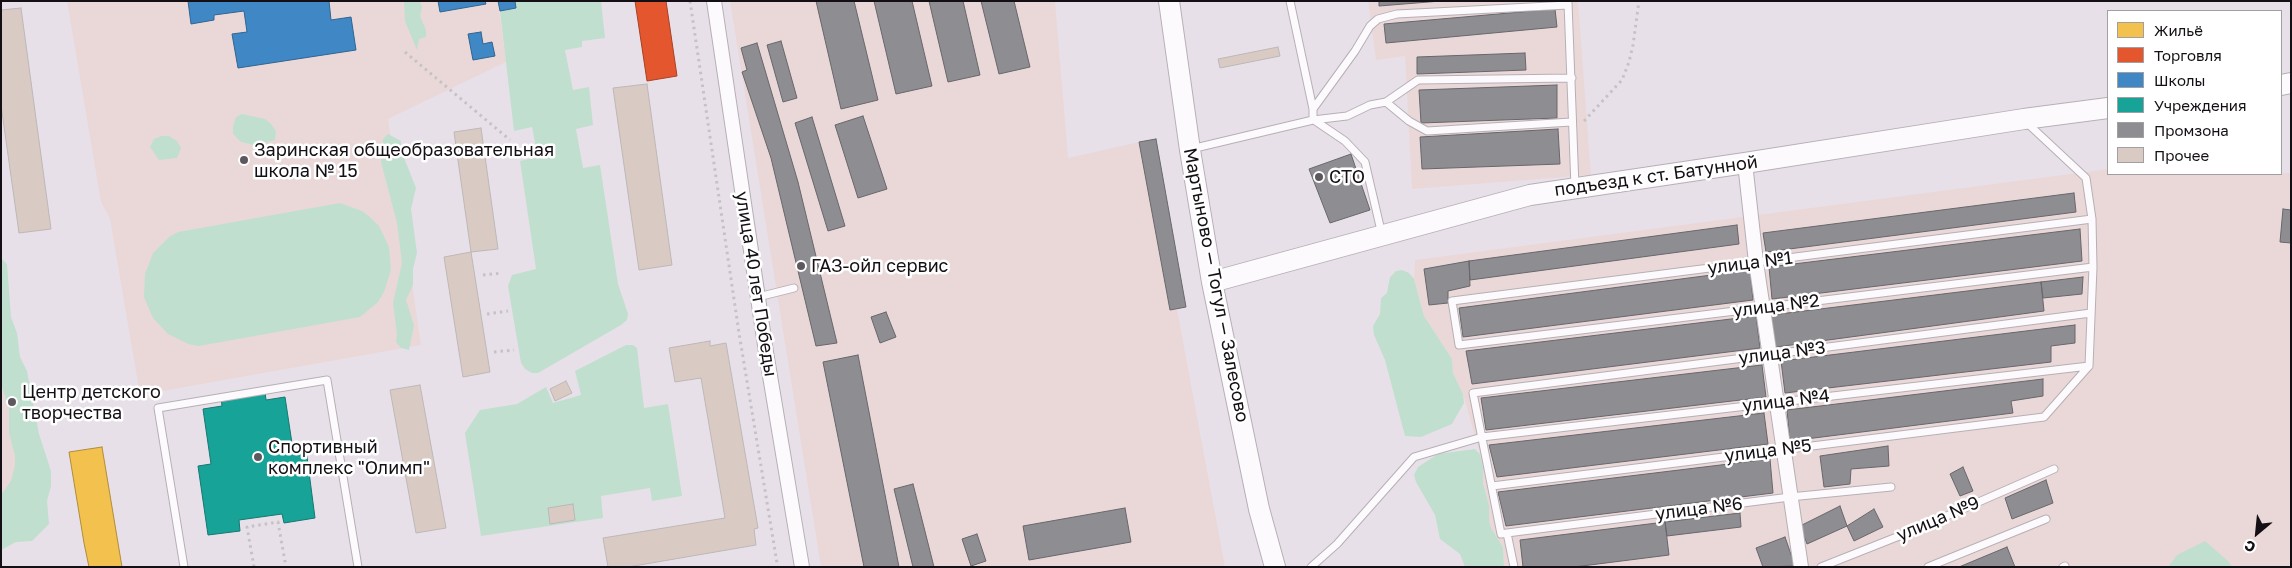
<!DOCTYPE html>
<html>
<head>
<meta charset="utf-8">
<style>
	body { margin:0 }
	#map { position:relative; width:2292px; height:568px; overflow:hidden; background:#e8e0e8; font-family:"Golos Text",sans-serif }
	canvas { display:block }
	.frame { position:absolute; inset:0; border:2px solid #140f14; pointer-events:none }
	.legend { position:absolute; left:2107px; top:10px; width:175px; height:165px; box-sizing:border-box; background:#fff; border:1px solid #a19fa1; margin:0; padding:6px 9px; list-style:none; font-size:15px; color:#140f14 }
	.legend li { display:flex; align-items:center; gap:10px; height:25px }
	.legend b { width:25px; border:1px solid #a19fa1 }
	.north { position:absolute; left:2232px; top:508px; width:50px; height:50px; -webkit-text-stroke:4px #fff; paint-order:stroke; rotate:208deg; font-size:14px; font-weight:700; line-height:20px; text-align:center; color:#140f14 }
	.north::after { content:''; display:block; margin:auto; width:18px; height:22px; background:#140f14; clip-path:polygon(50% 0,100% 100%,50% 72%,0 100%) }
</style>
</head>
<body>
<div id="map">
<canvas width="2292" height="568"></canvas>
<div class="frame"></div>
<ul class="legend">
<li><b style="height:14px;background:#f2c14e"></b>Жильё</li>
<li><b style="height:14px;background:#e4572e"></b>Торговля</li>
<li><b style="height:14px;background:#3f88c5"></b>Школы</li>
<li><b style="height:14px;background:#17a398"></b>Учреждения</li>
<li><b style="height:14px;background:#8d8d92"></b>Промзона</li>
<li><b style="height:14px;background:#d9cbc4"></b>Прочее</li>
</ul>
<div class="north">С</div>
</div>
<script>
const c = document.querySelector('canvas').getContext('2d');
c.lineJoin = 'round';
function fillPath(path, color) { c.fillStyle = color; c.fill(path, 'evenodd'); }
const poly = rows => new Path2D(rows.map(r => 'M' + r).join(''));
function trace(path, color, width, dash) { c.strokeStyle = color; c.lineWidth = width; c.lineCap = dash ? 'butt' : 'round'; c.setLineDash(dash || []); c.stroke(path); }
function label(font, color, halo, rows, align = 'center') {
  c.font = font + ' "Golos Text",sans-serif'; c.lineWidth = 5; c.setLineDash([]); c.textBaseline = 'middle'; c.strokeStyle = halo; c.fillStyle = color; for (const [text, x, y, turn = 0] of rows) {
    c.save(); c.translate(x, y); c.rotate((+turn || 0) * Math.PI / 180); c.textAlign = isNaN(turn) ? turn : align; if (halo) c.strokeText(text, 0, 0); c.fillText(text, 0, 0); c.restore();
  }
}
const industrial = poly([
	[67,1,498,1,506,62,388,119,421,345,140,395,110,219,101,202],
	[730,1,1055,1,1068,158,1139,142,1170,310,1177,309,1225,567,821,567],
	[1368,1,1578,1,1591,175,1412,189,1405,56,1376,60],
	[2108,169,2108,174,2291,173,2291,567,1504,567,1503,547,1491,528,1489,521,1489,505,1483,483,1483,468,1480,454,1463,394,1453,373,1452,359,1424,316,1414,279,1415,260],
	[1,277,45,527,1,534]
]);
const green = poly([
	[404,1,420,1,422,7,420,16,426,30,426,37,419,39,417,50,405,21],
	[515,1,601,1,605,38,582,41,582,47,565,50,573,90,589,87,593,125,576,129,583,168,600,165,618,284,628,314,627,320,621,325,538,373,532,373,525,369,521,363,508,286,512,275,536,269,520,161,538,157,532,127,514,131,500,11,516,8],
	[242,114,265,119,271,124,276,131,275,140,268,142,263,147,241,142,233,134,233,126,236,117],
	[388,134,401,141,401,150,416,188,411,209,417,253,413,269,413,285,406,300,414,325,409,350,401,348,396,342,397,334,393,303,402,263,397,223,381,162,383,139],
	[161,136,169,136,177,141,181,148,177,158,159,160,150,147,154,139],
	[340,203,362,211,371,218,379,226,389,247,391,270,384,292,378,302,360,317,199,346,188,344,168,334,153,318,144,297,145,274,153,253,169,237,178,232],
	[1,258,7,264,11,317,17,333,20,357,27,371,39,434,51,471,51,486,47,501,49,524,32,541,16,542,1,550,1,495,11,481,15,465,15,456,9,433,9,408,1,384],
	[1402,270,1409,273,1414,279,1424,316,1452,359,1453,373,1463,394,1464,403,1452,424,1421,437,1405,436,1385,360,1374,335,1373,326,1380,314,1381,298,1387,293,1390,277,1396,271],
	[626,345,633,345,637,348,644,408,668,404,682,496,652,501,650,488,601,496,603,518,481,536,465,433,480,410,517,404,546,387,553,403,581,395,575,371],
	[1475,449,1480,454,1483,468,1483,483,1489,505,1489,521,1491,528,1503,547,1504,567,1465,567,1460,554,1440,539,1435,515,1416,482,1414,475,1418,467,1438,454],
	[2205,541,2229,562,2232,567,2168,567,2177,555]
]);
const homes = poly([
	[102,447,122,567,89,567,84,543,69,452,102,447]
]);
const shops = poly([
	[635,1,666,1,677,76,647,81,635,1]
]);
const schools = poly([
	[188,1,329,1,331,20,351,17,356,50,238,68,232,34,247,32,244,11,214,15,214,20,191,24,188,1],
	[438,1,485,1,486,4,440,12,438,1],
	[498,1,515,1,516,8,500,11,498,1],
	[481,32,483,44,492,42,495,56,473,60,468,34,481,32]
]);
const public = poly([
	[265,392,266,400,285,397,293,450,306,449,315,518,284,523,282,514,239,520,240,531,208,535,198,466,211,464,203,409,222,406,221,398,265,392]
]);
const industry = poly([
	[816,1,854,1,878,100,841,109,816,1],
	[874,1,912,1,932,86,896,94,874,1],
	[929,1,963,1,980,75,948,82,929,1],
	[981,1,1014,1,1030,67,999,74,981,1],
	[1379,1,1441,1,1379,6,1379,1],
	[1555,9,1557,27,1386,43,1384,24,1555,9],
	[781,41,797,98,783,102,767,45,781,41],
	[757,43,798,182,837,343,816,346,771,158,742,72,747,70,741,48,757,43],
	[1525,53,1526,70,1417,74,1417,57,1525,53],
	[1557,85,1557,118,1421,123,1419,90,1557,85],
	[863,116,887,189,858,198,835,125,863,116],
	[812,117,845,226,828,231,795,123,812,117],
	[1558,129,1560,164,1422,169,1420,137,1558,129],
	[1156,139,1186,307,1170,310,1139,142,1156,139],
	[1351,154,1370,210,1330,223,1309,169,1351,154],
	[2074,193,2076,212,1766,252,1763,233,2074,193],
	[2283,209,2291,210,2291,243,2280,242,2283,209],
	[1737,225,1739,244,1470,280,1469,261,1737,225],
	[2080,229,2082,261,1772,299,1769,267,2080,229],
	[1469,261,1470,286,1448,291,1448,303,1429,305,1424,269,1469,261],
	[1750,270,1753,300,1463,337,1459,308,1750,270],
	[2083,277,2082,294,2043,298,2041,282,2083,277],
	[2041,282,2044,311,1776,347,1771,315,2041,282],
	[886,312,896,337,880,343,871,317,886,312],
	[1756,316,1760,348,1472,384,1466,351,1756,316],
	[2075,325,2075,343,2051,346,2051,362,1785,393,1781,361,2075,325],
	[858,355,899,567,864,567,823,362,858,355],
	[1762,365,1766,397,1486,430,1481,398,1762,365],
	[2043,379,2043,396,2011,401,2013,413,1790,441,1787,410,2043,379],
	[1764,413,1768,444,1497,477,1489,445,1764,413],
	[1888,446,1889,466,1851,469,1850,484,1824,487,1820,456,1888,446],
	[1770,459,1773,493,1506,526,1498,492,1770,459],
	[1963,467,1973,491,1960,496,1950,474,1963,467],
	[2046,480,2053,503,2012,519,2005,498,2046,480],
	[913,484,934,567,913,567,894,489,913,484],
	[1840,506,1847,526,1807,544,1800,526,1840,506],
	[1125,508,1131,542,1029,560,1023,526,1125,508],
	[1874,509,1883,527,1854,541,1847,526,1874,509],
	[1740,513,1741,527,1667,536,1665,522,1740,513],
	[1665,522,1669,555,1574,567,1523,567,1520,540,1665,522],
	[977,534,986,561,971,566,962,539,977,534],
	[1785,537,1795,566,1763,567,1756,548,1785,537],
	[2007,547,2015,567,1959,567,2007,547]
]);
const building = poly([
	[21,8,51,229,19,233,1,105,1,10,21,8],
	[1278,47,1280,56,1220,68,1218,59,1278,47],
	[647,84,672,265,639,270,613,88,647,84],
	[481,128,498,249,471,252,454,132,481,128],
	[471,252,490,372,463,377,444,257,471,252],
	[710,341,710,346,726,343,758,528,754,529,756,545,628,567,608,567,603,538,725,518,701,378,675,382,669,348,710,341],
	[566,381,572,393,555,401,550,389,566,381],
	[420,385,446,528,416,533,390,390,420,385],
	[573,504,575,520,550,524,548,508,573,504]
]);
const path = poly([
	[690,1,739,333,777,563],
	[405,52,510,140],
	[1584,121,1622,80,1629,62,1633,45,1639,1],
	[483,275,502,273],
	[487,314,508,311],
	[494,352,514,350],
	[254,567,247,527,278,522,286,567]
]);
const lane = poly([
	[1568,3,1575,187],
	[1386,102,1409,121,1427,131,1571,122],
	[1313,109,1355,51,1370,26,1378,19,1397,14,1568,5],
	[1313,120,1347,116,1370,105,1386,102,1418,80,1572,78],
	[1314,120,1345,141,1365,162,1382,235],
	[1191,149,1313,120,1313,109,1290,1],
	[2092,219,1452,301,1459,345,2093,267],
	[758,297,794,288],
	[1492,486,2044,417,2089,366,2093,267,2092,219,2086,178,2026,122],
	[1507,533,1790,497,1891,487],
	[184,567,158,408,327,380,358,567],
	[1311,567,1337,544,1414,457,1482,437,2089,366],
	[1514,567,1507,533,1501,534,1473,393,2091,313],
	[1821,567,1917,529,2054,469],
	[1928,567,2046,519],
	[2063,567,2065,566]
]);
const street = poly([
	[714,1,766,352,802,567],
	[1745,163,1756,262,1801,567]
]);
const secondary = poly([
	[1169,1,1190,150,1212,282,1259,509,1275,567],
	[2281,85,2291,83],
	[1212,282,1530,195,1745,163,2024,119,2108,108]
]);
const markers = [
	[244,160,5,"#5e585e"],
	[1319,177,5,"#5e585e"],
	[801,266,5,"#5e585e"],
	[12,402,5,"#5e585e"],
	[258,457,5,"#5e585e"]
];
const poiNames = [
	["Заринская общеобразовательная",254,150],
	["школа № 15",254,171],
	["СТО",1329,177],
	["ГАЗ-ойл сервис",811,266],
	["Центр детского",22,392],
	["творчества",22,413],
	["Спортивный",268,447],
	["комплекс \"Олимп\"",268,468]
];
const streetNames = [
	["подъезд к ст. Батунной",1656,176,-8],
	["улица №1",1750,263,-7],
	["улица 40 лет Победы",756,284,81],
	["Мартыново — Тогул — Залесово",1216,285,79],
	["улица №2",1776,306,-7],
	["улица №3",1782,353,-7],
	["улица №4",1786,401,-7],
	["улица №5",1768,451,-7],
	["улица №6",1699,509,-7],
	["улица №9",1938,519,-23]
];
fillPath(industrial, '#ead8d8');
fillPath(green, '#c0dfce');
fillPath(homes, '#f2c14e');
trace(homes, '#af8c3d', 1);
fillPath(shops, '#e4572e');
trace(shops, '#a64126', 1);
fillPath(schools, '#3f88c5');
trace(schools, '#326490', 1);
fillPath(public, '#17a398');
trace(public, '#167770', 1);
fillPath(industry, '#8d8d92');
trace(industry, '#69676c', 1);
fillPath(building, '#d9cbc4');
trace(building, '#bdb7b8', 1);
trace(lane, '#b6b0b6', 9);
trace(street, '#b6b0b6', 16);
trace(secondary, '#b6b0b6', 22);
trace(path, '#c5c2c5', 3, [2.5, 4]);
trace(lane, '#fcfafc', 7);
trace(street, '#fcfafc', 14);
trace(secondary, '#fcfafc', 20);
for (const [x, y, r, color] of markers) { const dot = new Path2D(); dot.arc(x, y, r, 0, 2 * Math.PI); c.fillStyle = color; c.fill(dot); trace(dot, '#fff', 2); }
label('18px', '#140f14', '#fff', poiNames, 'left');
label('18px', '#140f14', '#fff', streetNames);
</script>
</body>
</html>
